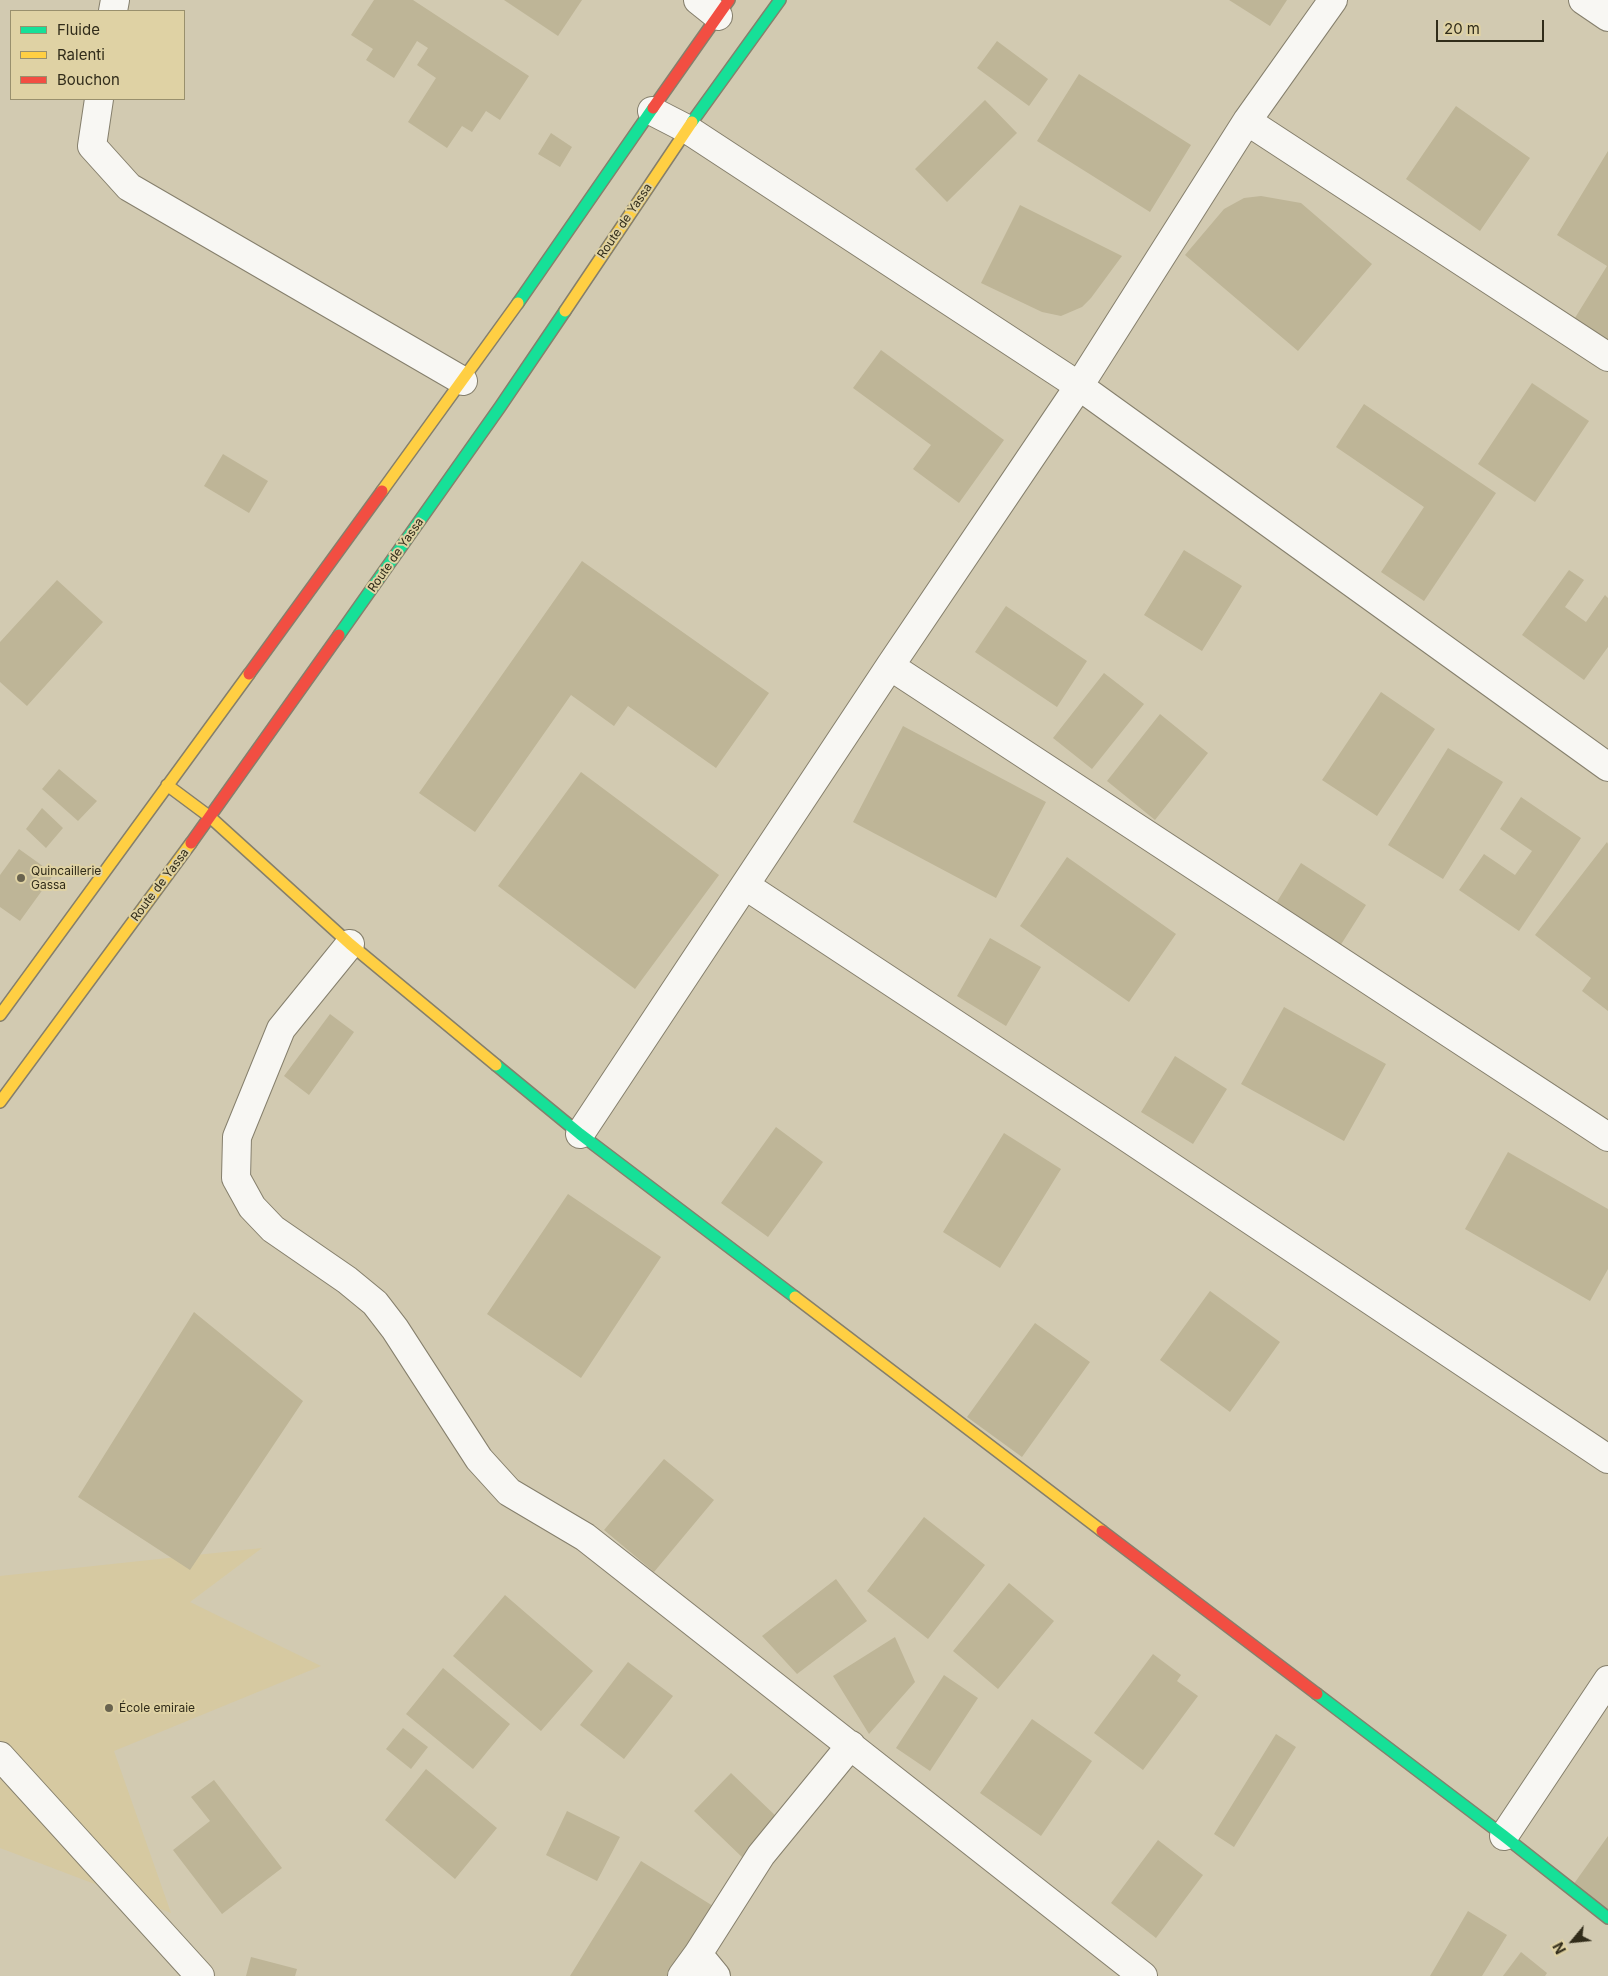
<!DOCTYPE html>
<html>
<head>
<meta charset="utf-8">
<style>
	body { margin:0 }
	#map { position:relative; width:1608px; height:1976px; overflow:hidden; background:#d2cab1; font-family:Inter,sans-serif }
	canvas { display:block }
	.legend { position:absolute; left:10px; top:10px; width:175px; height:90px; box-sizing:border-box; background:#dfd2a4; border:1px solid #99906d; margin:0; padding:6px 9px; list-style:none; font-size:15px; color:#312c1a }
	.legend li { display:flex; align-items:center; gap:10px; height:25px }
	.legend b { width:25px; border:1px solid #99906d }
	.north { position:absolute; left:1548px; top:1916px; width:50px; height:50px; -webkit-text-stroke:4px #dfd2a4; paint-order:stroke; rotate:242deg; font-size:14px; font-weight:700; line-height:20px; text-align:center; color:#312c1a }
	.north::after { content:''; display:block; margin:auto; width:18px; height:22px; background:#312c1a; clip-path:polygon(50% 0,100% 100%,50% 72%,0 100%) }
	.scale { position:absolute; left:1436px; top:20px; width:108px; height:22px; box-sizing:border-box; border:2px solid #312c1a; border-top:0; padding-left:6px; font-size:15px; line-height:18px; white-space:nowrap; color:#312c1a; -webkit-text-stroke:4px #dfd2a4; paint-order:stroke }
</style>
</head>
<body>
<div id="map">
<canvas width="1608" height="1976"></canvas>
<ul class="legend">
<li><b style="height:6px;background:#16e098"></b>Fluide</li>
<li><b style="height:6px;background:#ffcf43"></b>Ralenti</li>
<li><b style="height:6px;background:#f24e42"></b>Bouchon</li>
</ul>
<div class="north">N</div>
<div class="scale">20 m</div>
</div>
<script>
const c = document.querySelector('canvas').getContext('2d');
c.lineJoin = 'round';
function fillPath(path, color) { c.fillStyle = color; c.fill(path, 'evenodd'); }
const poly = rows => new Path2D(rows.map(r => 'M' + r).join(''));
function trace(path, color, width, dash) { c.strokeStyle = color; c.lineWidth = width; c.lineCap = dash ? 'butt' : 'round'; c.setLineDash(dash || []); c.stroke(path); }
function label(font, color, halo, rows, align = 'center') {
  c.font = font + ' Inter,sans-serif'; c.lineWidth = 4; c.setLineDash([]); c.textBaseline = 'middle'; c.strokeStyle = halo; c.fillStyle = color; for (const [text, x, y, turn = 0] of rows) {
    c.save(); c.translate(x, y); c.rotate((+turn || 0) * Math.PI / 180); c.textAlign = isNaN(turn) ? turn : align; if (halo) c.strokeText(text, 0, 0); c.fillText(text, 0, 0); c.restore();
  }
}
const built = poly([
	[262,1548,190,1602,321,1666,114,1751,171,1913,0,1848,0,1576]
]);
const building = poly([
	[374,0,413,0,529,76,500,120,486,111,472,132,462,126,447,148,408,122,436,78,417,65,428,48,417,41,394,78,366,60,373,49,351,35],
	[504,0,582,0,558,36],
	[1229,0,1287,0,1270,26],
	[997,41,1048,79,1029,106,977,68],
	[1079,74,1191,145,1150,212,1037,141],
	[985,100,1017,133,947,202,915,169],
	[1456,106,1530,158,1480,231,1406,179],
	[551,133,572,147,560,167,538,154],
	[1608,151,1608,350,1570,326,1607,266,1557,235],
	[1261,196,1301,203,1372,264,1298,351,1185,255,1224,209,1244,198],
	[1020,205,1122,256,1091,298,1082,307,1061,316,1042,312,981,283],
	[881,350,1004,440,959,503,913,469,931,445,853,388],
	[1532,383,1589,421,1535,502,1478,464],
	[1364,404,1496,493,1424,601,1381,572,1424,507,1336,447],
	[223,454,268,481,249,513,204,486],
	[1184,550,1242,586,1202,651,1144,615],
	[582,561,769,693,716,768,628,706,614,726,571,695,475,832,419,793],
	[1569,570,1584,580,1565,607,1586,622,1605,595,1608,598,1608,647,1584,680,1522,635],
	[57,580,103,622,27,706,0,682,0,642],
	[1006,606,1087,661,1057,707,975,652],
	[1104,673,1144,704,1092,769,1053,738],
	[1381,692,1435,729,1377,816,1322,780],
	[1160,714,1208,753,1155,820,1107,781],
	[903,726,1046,802,996,898,853,822],
	[1448,748,1503,782,1443,879,1388,845],
	[59,769,97,801,78,821,42,789],
	[581,772,719,875,635,989,498,886],
	[1521,797,1581,838,1519,931,1459,890,1484,854,1515,875,1532,851,1500,829],
	[42,808,63,828,46,848,26,829],
	[1607,842,1608,844,1608,1011,1582,991,1591,978,1535,935],
	[19,849,54,874,20,921,0,907,0,875],
	[1067,857,1176,934,1129,1002,1020,926],
	[1301,863,1366,905,1335,954,1270,913],
	[990,938,1041,967,1006,1026,957,996],
	[1284,1007,1386,1064,1344,1141,1241,1084],
	[330,1014,354,1032,309,1095,284,1076],
	[1175,1056,1227,1089,1193,1144,1141,1112],
	[776,1127,823,1162,768,1237,721,1203],
	[1004,1133,1061,1169,1000,1268,943,1232],
	[1508,1152,1608,1209,1608,1269,1590,1301,1465,1229],
	[568,1194,661,1257,581,1378,487,1314],
	[1210,1291,1280,1342,1230,1412,1160,1360],
	[194,1312,303,1401,190,1570,78,1497],
	[1035,1323,1090,1362,1022,1457,967,1417],
	[664,1459,714,1500,654,1572,604,1530],
	[924,1517,985,1565,928,1639,867,1591],
	[836,1579,867,1621,797,1674,762,1636],
	[1009,1583,1054,1621,998,1689,953,1651],
	[505,1595,593,1671,541,1731,453,1656],
	[895,1637,915,1682,869,1734,833,1676],
	[1153,1654,1181,1675,1177,1681,1198,1696,1143,1770,1094,1733],
	[628,1662,673,1696,624,1759,580,1725],
	[443,1668,510,1724,473,1769,406,1714],
	[944,1675,978,1698,930,1771,896,1748],
	[1032,1719,1092,1761,1041,1836,980,1793],
	[403,1728,428,1747,411,1769,386,1749],
	[1276,1734,1296,1747,1234,1847,1214,1834],
	[426,1769,497,1828,455,1879,385,1820],
	[731,1773,780,1820,743,1858,694,1811],
	[214,1780,282,1868,222,1914,173,1850,210,1821,191,1797],
	[567,1811,620,1837,597,1881,546,1855],
	[1608,1836,1608,1911,1573,1885],
	[1158,1840,1203,1875,1156,1938,1111,1903],
	[641,1861,721,1911,681,1976,570,1976],
	[1468,1911,1507,1935,1482,1976,1430,1976],
	[1521,1952,1547,1973,1545,1976,1503,1976],
	[251,1957,297,1969,295,1976,246,1976]
]);
const street = poly([
	[698,0,718,16],
	[1583,0,1608,17],
	[113,11,115,0],
	[99,99,92,146,129,187,463,381],
	[652,111,687,129,1079,386,1608,767],
	[1247,121,1608,357],
	[890,666,1608,1137],
	[746,886,1122,1134,1608,1459],
	[350,944,281,1029,237,1137,236,1178,252,1207,273,1229,347,1280,375,1303,395,1329,479,1459,509,1492,585,1537,1143,1976],
	[580,1134,890,666,1079,386,1247,121,1333,0],
	[0,1756,200,1976],
	[1504,1836,1608,1680],
	[698,1954,716,1976],
	[682,1976,698,1954,761,1855,851,1745]
]);
const fast = poly([
	[692,122,780,0],
	[518,303,653,108],
	[339,635,500,407,565,311],
	[496,1065,580,1134,795,1297],
	[1317,1694,1504,1836,1608,1918]
]);
const slow = poly([
	[565,311,692,122],
	[382,491,518,303],
	[167,785,210,817,350,944,496,1065],
	[0,1015,249,674],
	[0,1102,191,843],
	[795,1297,1102,1531]
]);
const jam = poly([
	[653,108,729,0],
	[249,674,382,491],
	[191,843,339,635],
	[1102,1531,1317,1694]
]);
const markers = [
	[21,878,5,"#69634f"],
	[109,1708,5,"#69634f"]
];
const streetNames = [
	["Route de Yassa",625,221,-56],
	["Route de Yassa",396,555,-55],
	["Route de Yassa",160,885,-53]
];
const poiNames = [
	["Quincaillerie",31,871],
	["Gassa",31,885],
	["École emiraie",119,1708]
];
fillPath(built, '#d6c9a1');
fillPath(building, '#beb597');
trace(street, '#857f6c', 30);
trace(fast, '#857f6c', 14);
trace(slow, '#857f6c', 14);
trace(jam, '#857f6c', 14);
trace(street, '#f8f7f3', 28);
trace(fast, '#16e098', 11);
trace(slow, '#ffcf43', 11);
trace(jam, '#f24e42', 11);
for (const [x, y, r, color] of markers) { const dot = new Path2D(); dot.arc(x, y, r, 0, 2 * Math.PI); c.fillStyle = color; c.fill(dot); trace(dot, '#dfd2a4', 2); }
label('12px', '#312c1a', '#dfd2a4', streetNames);
label('12px', '#312c1a', '#dfd2a4', poiNames, 'left');
</script>
</body>
</html>
